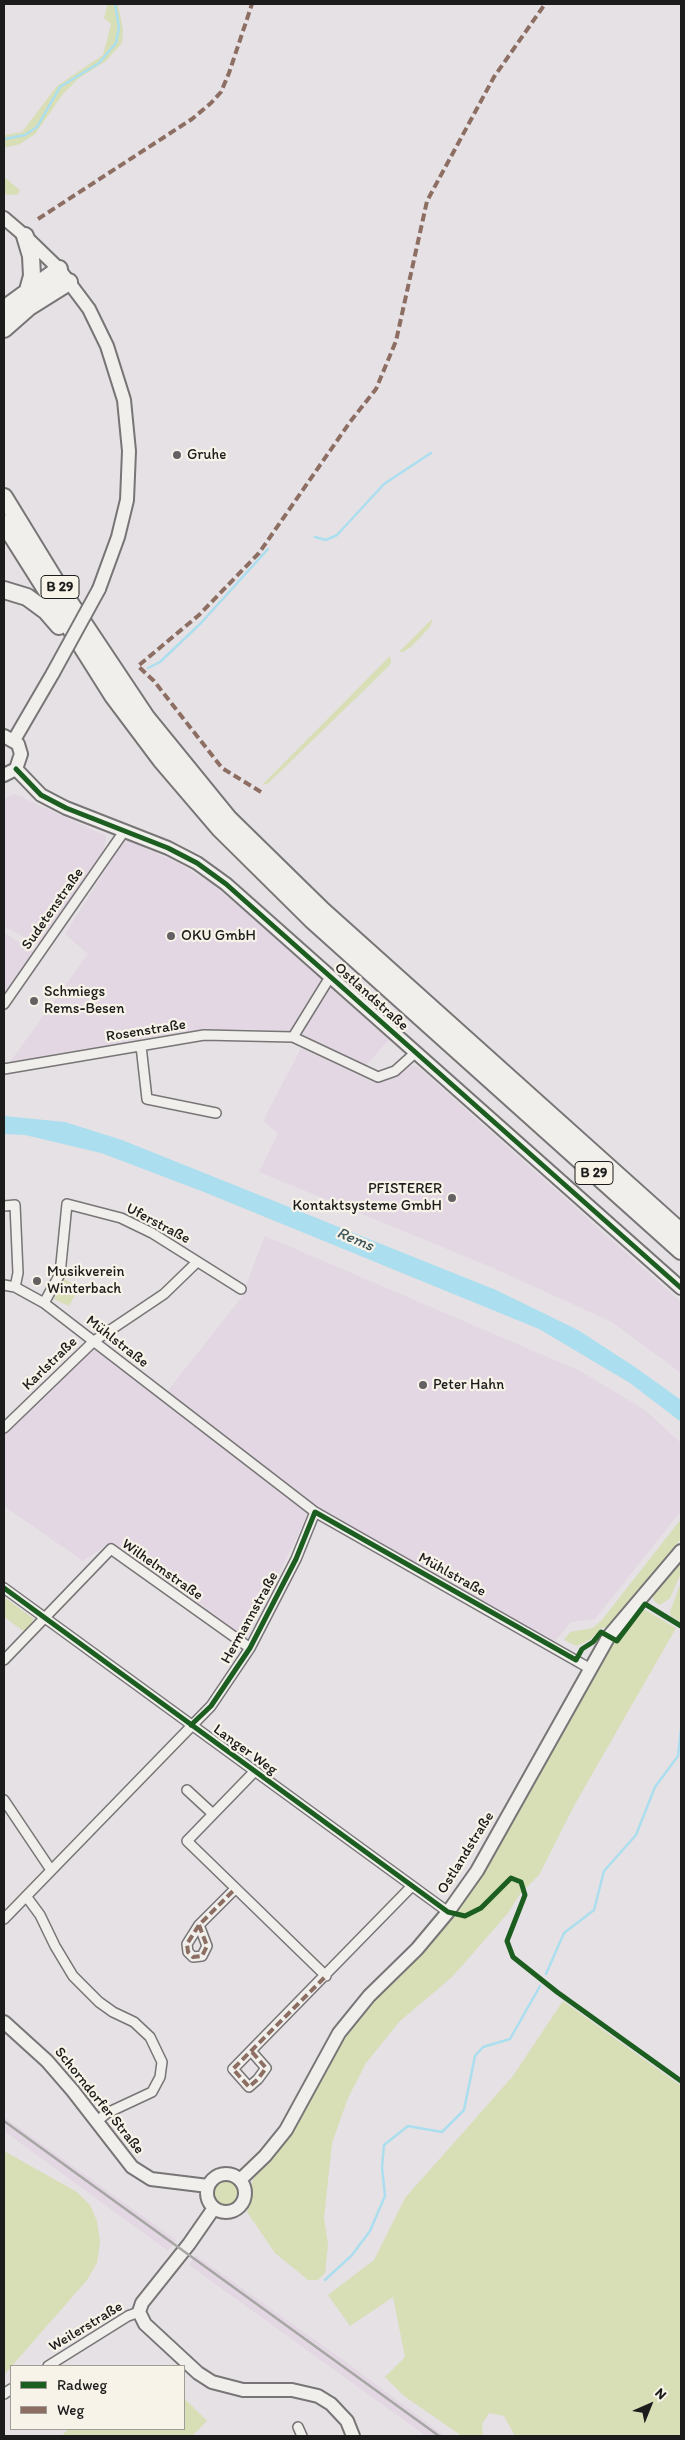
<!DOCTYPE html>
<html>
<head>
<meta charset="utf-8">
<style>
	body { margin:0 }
	#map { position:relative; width:685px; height:2440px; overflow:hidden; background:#e6e1e4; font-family:Itim,sans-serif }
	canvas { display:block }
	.frame { position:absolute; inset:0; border:5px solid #1c1c1c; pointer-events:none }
	.legend { position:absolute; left:10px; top:2365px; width:175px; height:65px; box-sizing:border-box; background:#f7f3e8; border:1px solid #9f9d96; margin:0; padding:6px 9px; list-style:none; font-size:15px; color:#1c1c1c }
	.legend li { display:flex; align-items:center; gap:10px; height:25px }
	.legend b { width:25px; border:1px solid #9f9d96 }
	.north { position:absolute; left:625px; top:2380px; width:50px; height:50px; -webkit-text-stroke:4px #f7f3e8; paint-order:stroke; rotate:44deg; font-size:14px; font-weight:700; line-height:20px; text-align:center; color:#1c1c1c }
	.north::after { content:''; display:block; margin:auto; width:18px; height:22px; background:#1c1c1c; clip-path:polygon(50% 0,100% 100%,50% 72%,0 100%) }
</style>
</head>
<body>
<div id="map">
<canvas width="685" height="2440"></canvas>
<div class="frame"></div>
<ul class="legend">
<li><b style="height:6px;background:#1b5e20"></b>Radweg</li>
<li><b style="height:6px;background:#8d6e63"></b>Weg</li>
</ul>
<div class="north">N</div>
</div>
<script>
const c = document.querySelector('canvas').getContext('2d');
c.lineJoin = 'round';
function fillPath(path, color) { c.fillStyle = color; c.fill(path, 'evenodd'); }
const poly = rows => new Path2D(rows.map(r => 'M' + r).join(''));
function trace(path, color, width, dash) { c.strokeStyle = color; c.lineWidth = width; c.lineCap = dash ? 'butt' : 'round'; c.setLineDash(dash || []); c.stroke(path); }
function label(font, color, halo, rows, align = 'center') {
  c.font = font + ' Itim,sans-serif'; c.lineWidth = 4.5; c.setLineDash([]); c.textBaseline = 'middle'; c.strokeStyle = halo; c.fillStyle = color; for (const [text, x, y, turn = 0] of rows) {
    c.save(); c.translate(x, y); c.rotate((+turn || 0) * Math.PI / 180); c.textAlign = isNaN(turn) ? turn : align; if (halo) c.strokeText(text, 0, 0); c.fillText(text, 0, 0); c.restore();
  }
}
const built = poly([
	[15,794,106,836,104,849,39,945,4,926,4,799],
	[125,839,178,863,212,884,255,920,389,1040,365,1066,322,1044,291,1032,247,1029,184,1032,10,1062,88,954,65,934],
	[4,933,36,952,4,998],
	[301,1048,374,1082,396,1077,412,1065,417,1066,681,1302,681,1373,612,1322,491,1267,259,1172,278,1133,263,1121],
	[265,1236,580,1371,645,1410,681,1443,681,1511,595,1619,571,1622,555,1641,312,1506,244,1644,105,1546,83,1561,4,1506,4,1431,99,1339,166,1393,241,1298],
	[4,2117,176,2240,168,2251,4,2131],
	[195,2255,346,2362,445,2436,426,2436,189,2265]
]);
const green = poly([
	[108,4,118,4,123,30,122,43,106,61,79,78,63,94,35,134,20,144,4,148,4,135,22,132,57,86,103,55,111,24,104,18],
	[4,177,20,190,17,195,4,194],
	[433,618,430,627,411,647,403,652,399,652],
	[390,656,391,663,388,667,281,771,267,784,262,785],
	[64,1279,79,1287,69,1306,54,1299],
	[681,1519,681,1539,606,1628,601,1628,591,1639,577,1646,564,1640,570,1632,593,1628,602,1620],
	[681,1559,681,1573,670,1598,660,1605,654,1601,652,1594],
	[681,1582,681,1622,671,1616,670,1612],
	[4,1597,34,1619,25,1632,4,1617],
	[636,1610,645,1610,676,1628,575,1804,539,1875,520,1894,508,1913,453,1976,399,2022,366,2063,348,2098,332,2143,324,2218,328,2245,325,2273,318,2280,308,2280,275,2253,247,2212,253,2179,295,2127,334,2052,356,2020,419,1954,544,1764,614,1642],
	[563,2001,681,2086,681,2436,515,2436,504,2416,489,2413,482,2424,483,2436,462,2436,404,2396,385,2377,405,2357,393,2297,350,2326,328,2295,374,2260,405,2198,513,2076],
	[4,2151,77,2192,90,2205,97,2221,100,2242,97,2263,87,2280,4,2375],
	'212 2193a14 14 0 1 1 28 0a14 14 0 1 1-28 0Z',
	[184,2398,207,2421,192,2436,61,2436,69,2429,184,2429]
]);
const water = poly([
	[4,1116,65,1122,122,1140,496,1290,578,1330,635,1367,681,1400,681,1422,630,1383,539,1329,204,1192,101,1153,25,1135,4,1134]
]);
const stream = poly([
	[4,139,25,135,37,127,60,87,99,63,116,43,119,27,115,4],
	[315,537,326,540,337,535,384,484,431,453],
	[148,668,160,662,201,623,268,549],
	[546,1974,564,1933,594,1910,604,1871,636,1835,655,1787,678,1756,681,1729],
	[325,2280,352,2255,370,2231,385,2196,382,2167,384,2145,408,2126,442,2132,464,2110,475,2056,483,2047,510,2039,540,1986]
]);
const street = poly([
	[4,1004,125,830],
	[293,1037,378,1077,395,1071,415,1053],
	[141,1046,147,1099,216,1113],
	[4,1069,204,1035,293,1037,330,977],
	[4,1206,15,1205,18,1273,15,1287],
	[4,1285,15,1287,44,1303,315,1512,589,1668],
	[44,1303,60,1274,67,1204,121,1218,152,1233,241,1289],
	[4,1428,94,1341,164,1294,197,1262],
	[4,1588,448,1912],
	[4,1660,111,1549,250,1648],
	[254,1772,187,1841,326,1976],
	[187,1790,213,1814],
	[4,1800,51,1870],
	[26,1896,40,1915,55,1946,73,1976,99,2002,113,2012,134,2022,150,2037,162,2062,160,2077,152,2092,107,2113,96,2122],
	[4,1919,211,1706,250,1648,296,1559,315,1512],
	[199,1925,207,1946,202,1956,193,1957,188,1952,187,1944,199,1925,235,1889],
	[252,2052,266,2068,258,2079,249,2087,233,2069,412,1886],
	[48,2366,128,2316,139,2312],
	[4,2394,11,2389],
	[298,2427,302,2436]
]);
const secondary = poly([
	[4,218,25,236,59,269,89,309,107,346,124,400,129,451,127,500,118,537,99,589],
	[4,736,18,744,21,754,16,769,4,775],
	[14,740,53,673],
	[16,769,41,795,66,808,168,848,197,863,226,884,681,1288],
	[4,2022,47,2061,73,2091,132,2167,151,2179,208,2186],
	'207 2193a19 19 0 1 1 38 0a19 19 0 1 1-38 0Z',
	[240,2180,265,2156,286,2130,339,2033,369,1996,417,1949,448,1912,477,1871,609,1636,681,1551],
	[214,2208,189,2244,142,2303,139,2312,145,2324,198,2373,212,2382,243,2390,292,2390,318,2396,331,2404,347,2421,353,2436]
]);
const highway = poly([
	[25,236,31,256,32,276,27,294],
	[4,309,59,269],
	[4,329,29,307,69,282],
	[4,497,56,582,146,717,229,819,322,910,681,1232],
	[4,523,113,696,161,760,220,829,312,920,681,1251],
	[4,590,27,597,46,611,59,626]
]);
const rail = poly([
	[4,2121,439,2436]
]);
const secondaryBridge = poly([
	[53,673,99,589]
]);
const quiet = poly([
	[38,219,192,119,211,103,221,92,229,73,252,4],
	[261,792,222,768,154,681,138,666,199,615,259,553,350,422,376,389,396,341,427,201,494,77,545,4],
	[199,1925,207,1946,202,1956,193,1957,188,1952,187,1944,199,1925,235,1889],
	[252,2052,266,2068,258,2079,249,2087,233,2069,326,1976]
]);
const cycleway = poly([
	[16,769,41,795,66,808,168,848,197,863,226,884,681,1288],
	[4,1588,448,1912,465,1916,481,1908,511,1878,521,1882,525,1895,507,1941,513,1957,557,1992,681,2081],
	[191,1725,211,1706,250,1648,296,1559,315,1512,576,1660,582,1649,593,1642,601,1632,617,1641,645,1604,681,1626]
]);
const markers = [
	[177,455,5,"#636162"],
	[171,936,5,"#636162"],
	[34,1001,5,"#636162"],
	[452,1198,5,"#636162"],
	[37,1281,5,"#636162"],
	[423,1385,5,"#636162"]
];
const shields = [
	[60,587,38],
	[594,1173,38]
];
const shieldNames = [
	["B 29",60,587],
	["B 29",594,1173]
];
const poiNames = [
	["Gruhe",187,455],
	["OKU GmbH",181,936],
	["Schmiegs",44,992],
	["Rems-Besen",44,1009],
	["PFISTERER",442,1189,"right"],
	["Kontaktsysteme GmbH",442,1206,"right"],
	["Musikverein",47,1272],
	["Winterbach",47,1289],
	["Peter Hahn",433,1385]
];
const streetNames = [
	["Sudetenstraße",53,909,-55],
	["Ostlandstraße",371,997,42],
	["Rosenstraße",146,1031,-9],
	["Uferstraße",158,1224,28],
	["Mühlstraße",117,1342,38],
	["Karlstraße",50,1364,-44],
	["Wilhelmstraße",162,1570,35],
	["Mühlstraße",452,1575,29],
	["Hermannstraße",250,1618,-61],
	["Langer Weg",245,1750,36],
	["Ostlandstraße",466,1853,-58],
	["Schorndorfer Straße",99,2101,51],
	["Weilerstraße",86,2327,-31]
];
const waterNames = [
	["Rems",355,1240,23]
];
fillPath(built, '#e2d7e2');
fillPath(green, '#d8deb6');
fillPath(water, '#abdeee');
trace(stream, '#abdeee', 2.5);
trace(street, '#777576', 12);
trace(secondary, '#777576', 16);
trace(highway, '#777576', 20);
trace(street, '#f0efec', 9);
trace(secondary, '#f0efec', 12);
trace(highway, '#f0efec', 16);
trace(rail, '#a7a6a4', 2.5);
trace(secondaryBridge, '#777576', 16, []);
trace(secondaryBridge, '#f0efec', 12);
trace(quiet, '#8d6e63', 4, [8, 4]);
trace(cycleway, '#1b5e20', 5);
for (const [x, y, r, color] of markers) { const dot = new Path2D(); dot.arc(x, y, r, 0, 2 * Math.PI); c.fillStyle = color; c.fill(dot); trace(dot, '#f7f3e8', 2); }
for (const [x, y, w] of shields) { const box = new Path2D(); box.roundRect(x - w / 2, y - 11.5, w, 23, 4); c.fillStyle = '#f7f3e8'; c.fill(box); trace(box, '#1c1c1c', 1); }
label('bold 14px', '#1c1c1c', null, shieldNames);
label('15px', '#1c1c1c', '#f7f3e8', poiNames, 'left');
label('15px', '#1c1c1c', '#f7f3e8', streetNames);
label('italic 16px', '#3f565c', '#f7f3e8', waterNames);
</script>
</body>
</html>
